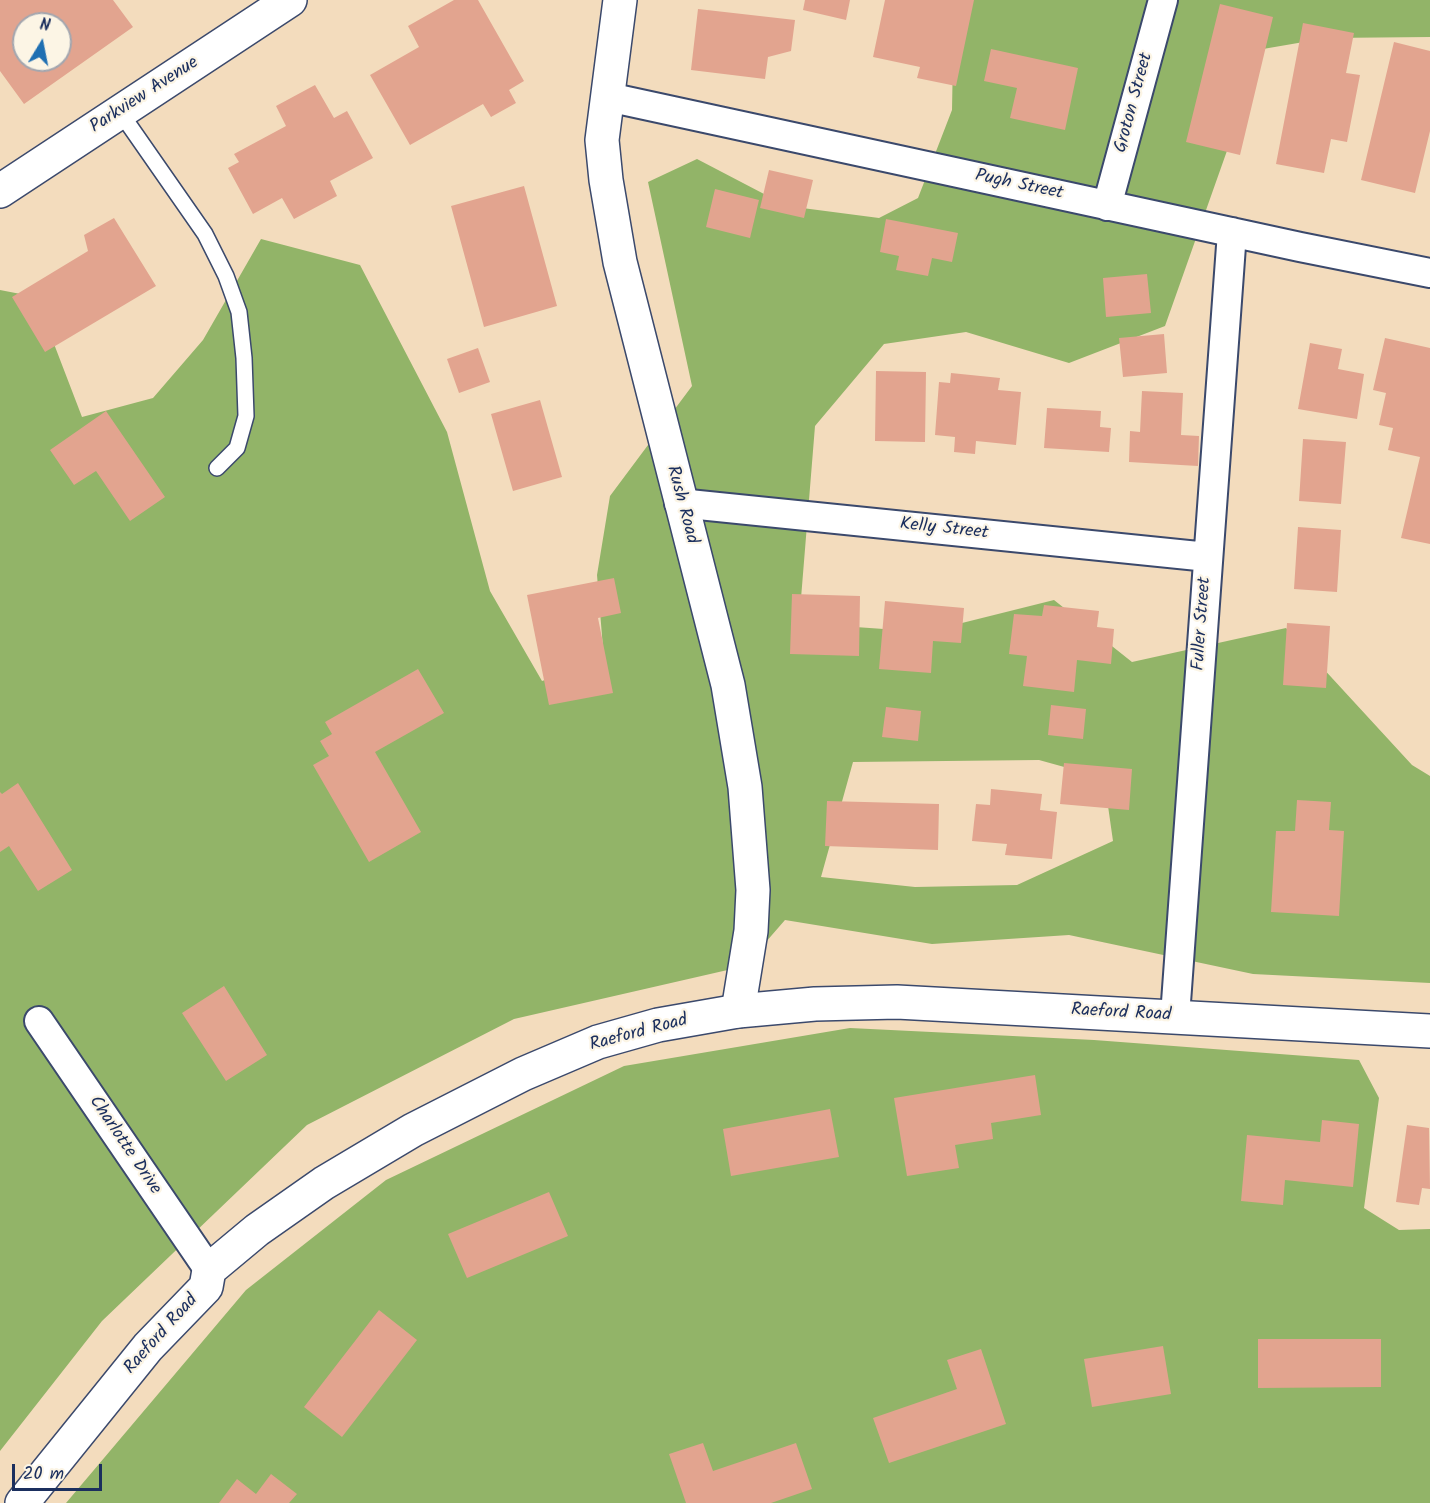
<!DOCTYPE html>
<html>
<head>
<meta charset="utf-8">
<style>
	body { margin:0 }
	#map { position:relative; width:1430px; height:1503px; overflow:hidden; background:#f3dcbd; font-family:Kalam,sans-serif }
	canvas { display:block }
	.north { position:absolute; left:12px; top:12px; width:60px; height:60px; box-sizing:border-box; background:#fcf5e5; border:2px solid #a2a6af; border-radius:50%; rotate:10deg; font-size:16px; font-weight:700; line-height:24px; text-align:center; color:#1b2f5e }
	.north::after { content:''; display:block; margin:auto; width:21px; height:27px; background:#1f6fb2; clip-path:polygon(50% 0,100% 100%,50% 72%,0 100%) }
	.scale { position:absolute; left:12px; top:1464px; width:90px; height:27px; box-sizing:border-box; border:3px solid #1b2f5e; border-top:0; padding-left:8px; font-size:18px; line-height:21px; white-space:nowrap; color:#1b2f5e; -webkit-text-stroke:4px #fcf5e5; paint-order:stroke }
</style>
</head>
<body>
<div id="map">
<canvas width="1430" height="1503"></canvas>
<div class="north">N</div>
<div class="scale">20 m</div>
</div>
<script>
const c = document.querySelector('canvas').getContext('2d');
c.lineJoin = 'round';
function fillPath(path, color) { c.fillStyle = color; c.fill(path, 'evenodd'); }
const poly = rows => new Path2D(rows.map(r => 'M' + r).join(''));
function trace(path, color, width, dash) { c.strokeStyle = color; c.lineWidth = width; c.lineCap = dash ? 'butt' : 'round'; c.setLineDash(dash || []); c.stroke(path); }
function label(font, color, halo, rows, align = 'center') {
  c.font = font + ' Kalam,sans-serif'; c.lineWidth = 4.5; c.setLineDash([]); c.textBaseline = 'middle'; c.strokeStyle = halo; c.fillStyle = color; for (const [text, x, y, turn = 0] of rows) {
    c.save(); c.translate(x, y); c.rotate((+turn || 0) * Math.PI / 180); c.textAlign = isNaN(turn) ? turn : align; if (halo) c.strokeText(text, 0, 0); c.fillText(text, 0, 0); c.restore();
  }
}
const forest = poly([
	[954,0,1430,0,1430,37,1327,38,1263,49,1165,326,1069,363,966,332,884,344,815,426,799,623,926,632,1054,600,1132,662,1286,628,1412,765,1430,776,1430,983,1253,974,1069,935,932,944,785,920,745,966,514,1019,307,1125,102,1321,0,1451,0,290,36,297,82,417,153,398,203,340,261,239,360,265,447,432,490,591,542,681,604,660,597,575,610,496,692,386,648,182,697,159,787,206,879,218,918,198,952,110],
	[1039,760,1104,778,1113,841,1017,885,915,887,821,877,853,762],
	[850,1028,1094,1040,1359,1060,1379,1098,1364,1208,1399,1230,1430,1229,1430,1503,66,1503,246,1290,386,1180,624,1066]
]);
const building = poly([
	[0,0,113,0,133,27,24,104,0,71],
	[24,24,60,24,60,60,24,60],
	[454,0,478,0,524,81,509,90,516,103,491,117,483,104,410,145,370,75,419,47,408,26],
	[805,0,850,0,846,20,803,10],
	[885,0,974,0,956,86,917,78,920,67,873,57],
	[1220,4,1273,17,1240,155,1186,142],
	[698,9,795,20,791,51,768,57,765,79,691,70],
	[1303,23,1354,33,1346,73,1360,75,1347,142,1331,139,1324,173,1276,164],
	[1394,42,1430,51,1430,131,1415,193,1361,180],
	[991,49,1078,68,1065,130,1010,118,1017,88,984,81],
	[315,85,334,118,347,111,373,158,330,181,337,196,294,219,282,198,253,214,228,168,239,162,234,154,286,126,276,106],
	[769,170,813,180,804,218,760,208],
	[524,186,557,306,484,327,451,206],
	[715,189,759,200,750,238,706,227],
	[114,218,156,286,45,352,12,297,88,251,84,235],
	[886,219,958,233,952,262,932,258,928,276,896,270,899,256,880,252],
	[1147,274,1151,313,1106,317,1103,278],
	[1164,334,1167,373,1123,377,1119,338],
	[1385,338,1430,348,1430,544,1401,538,1420,457,1388,450,1393,428,1379,425,1386,393,1373,390],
	[1310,343,1342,349,1338,369,1364,374,1357,419,1298,409],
	[478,348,490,382,459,393,447,359],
	[876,371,926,372,925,442,875,441],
	[951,373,1000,378,998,390,1021,392,1016,445,976,441,975,454,954,452,955,437,935,435,939,382,950,383],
	[1142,391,1183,393,1181,435,1199,436,1198,466,1129,462,1130,431,1140,432],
	[540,400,562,477,513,491,491,414],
	[1047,408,1101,411,1100,427,1111,428,1109,452,1044,448],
	[106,411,165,497,130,521,96,471,74,485,50,450],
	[1303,439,1346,442,1341,504,1299,501],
	[1298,527,1341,530,1337,592,1294,589],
	[614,578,621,613,598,618,613,693,549,705,527,595],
	[792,594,860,596,859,656,790,654],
	[885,601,964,608,961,643,933,641,931,673,879,669],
	[1044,605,1099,611,1097,627,1114,629,1111,664,1077,660,1074,692,1023,686,1027,656,1009,654,1014,614,1042,616],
	[1287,623,1330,626,1326,688,1283,685],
	[418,669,444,713,375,752,421,832,369,862,313,765,329,756,320,741,332,734,325,722],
	[1051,705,1086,709,1083,739,1048,735],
	[886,707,921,711,918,741,882,737],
	[1064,763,1132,769,1129,810,1060,804],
	[18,783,72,870,38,891,9,846,0,852,0,792,2,794],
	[991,789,1042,794,1040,810,1057,812,1052,859,1005,855,1007,844,972,841,976,804,990,805],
	[1297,800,1331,802,1329,830,1344,831,1339,916,1271,912,1276,831,1295,831],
	[827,801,939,804,938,850,825,846],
	[224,986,267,1055,226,1081,182,1013],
	[1035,1075,1041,1115,991,1123,993,1139,955,1145,959,1168,907,1176,894,1098],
	[830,1109,839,1157,731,1176,723,1129],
	[1322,1120,1359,1124,1353,1187,1285,1180,1283,1205,1241,1201,1247,1135,1320,1142],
	[1407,1125,1429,1128,1430,1189,1422,1188,1419,1205,1396,1202],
	[549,1192,568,1236,467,1278,448,1234],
	[379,1310,417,1340,342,1437,304,1407],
	[1258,1339,1381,1339,1381,1387,1258,1388],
	[1163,1346,1171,1394,1092,1407,1084,1359],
	[981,1349,1006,1424,889,1463,873,1418,957,1389,947,1360],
	[703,1443,713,1471,796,1443,812,1489,771,1503,686,1503,669,1454],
	[271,1474,297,1494,289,1503,219,1503,237,1479,256,1494]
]);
const service = poly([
	[120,112,205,234,226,276,239,312,244,358,246,416,237,448,217,468]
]);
const minor = poly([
	[608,97,1300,247,1430,273],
	[1107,206,1163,0],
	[679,503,1208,557],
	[1175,1016,1232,232],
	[39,1021,209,1270]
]);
const tertiary = poly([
	[620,0,602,140,606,180,620,262,728,685,745,787,753,890,751,931,738,1011],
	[0,191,290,0]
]);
const secondary = poly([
	[22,1503,148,1347,206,1287,209,1270,257,1230,324,1183,413,1130,523,1074,598,1042,658,1025,738,1011,815,1004,897,1002,1430,1031]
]);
const streetNames = [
	["Parkview Avenue",145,96,-33],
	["Groton Street",1135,103,-75],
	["Pugh Street",1019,186,12],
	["Rush Road",681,505,75],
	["Kelly Street",944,530,6],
	["Fuller Street",1203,624,-86],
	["Raeford Road",1121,1014,3],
	["Raeford Road",639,1034,-15],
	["Charlotte Drive",124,1146,56],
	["Raeford Road",162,1335,-48]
];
fillPath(forest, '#92b468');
fillPath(building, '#e2a48f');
trace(service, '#3b496c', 18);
trace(minor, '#3b496c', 32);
trace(tertiary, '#3b496c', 36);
trace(secondary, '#3b496c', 36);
trace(service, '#fff', 15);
trace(minor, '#fff', 28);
trace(tertiary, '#fff', 33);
trace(secondary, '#fff', 33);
label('18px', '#1b2f5e', '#fcf5e5', streetNames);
</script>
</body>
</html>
